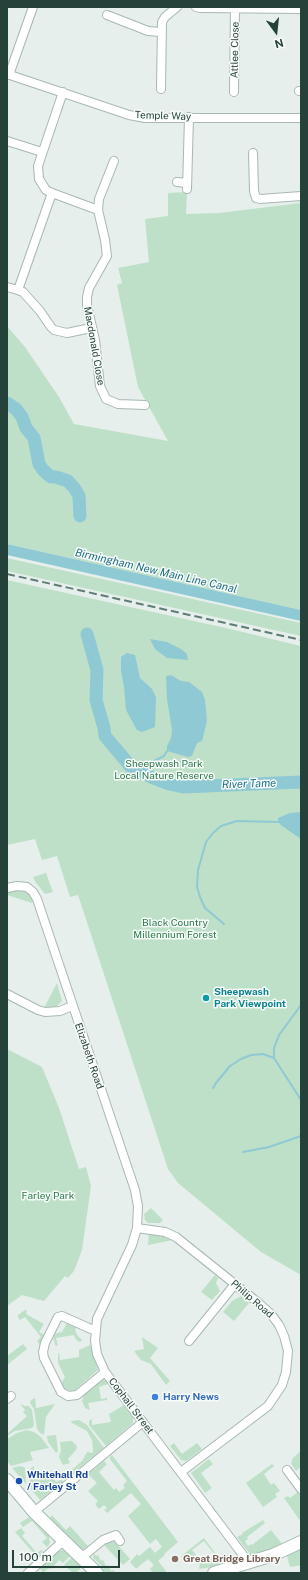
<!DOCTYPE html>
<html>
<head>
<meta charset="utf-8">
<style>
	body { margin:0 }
	#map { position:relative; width:308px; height:1580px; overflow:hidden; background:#e6efeb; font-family:"Public Sans",sans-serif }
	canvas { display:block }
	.frame { position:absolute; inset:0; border:8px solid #24423a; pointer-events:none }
	.north { position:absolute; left:256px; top:12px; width:40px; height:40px; -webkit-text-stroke:3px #f7fbf9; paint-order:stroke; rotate:165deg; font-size:11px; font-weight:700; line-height:16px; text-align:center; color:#24423a }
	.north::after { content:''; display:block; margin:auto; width:14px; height:18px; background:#24423a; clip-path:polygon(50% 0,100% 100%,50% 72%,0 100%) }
	.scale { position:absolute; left:12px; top:1550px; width:108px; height:18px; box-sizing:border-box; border:2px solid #24423a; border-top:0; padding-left:5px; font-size:12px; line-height:14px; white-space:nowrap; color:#24423a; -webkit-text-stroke:3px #f7fbf9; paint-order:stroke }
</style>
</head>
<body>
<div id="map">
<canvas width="308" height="1580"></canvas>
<div class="frame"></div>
<div class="north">N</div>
<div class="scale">100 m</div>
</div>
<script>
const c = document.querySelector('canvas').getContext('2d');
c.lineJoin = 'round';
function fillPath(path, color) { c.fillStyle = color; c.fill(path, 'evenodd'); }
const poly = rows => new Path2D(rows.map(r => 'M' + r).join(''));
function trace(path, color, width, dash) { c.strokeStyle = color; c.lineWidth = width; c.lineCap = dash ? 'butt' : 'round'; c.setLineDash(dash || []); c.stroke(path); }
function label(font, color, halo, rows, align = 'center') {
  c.font = font + ' "Public Sans",sans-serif'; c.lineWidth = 3; c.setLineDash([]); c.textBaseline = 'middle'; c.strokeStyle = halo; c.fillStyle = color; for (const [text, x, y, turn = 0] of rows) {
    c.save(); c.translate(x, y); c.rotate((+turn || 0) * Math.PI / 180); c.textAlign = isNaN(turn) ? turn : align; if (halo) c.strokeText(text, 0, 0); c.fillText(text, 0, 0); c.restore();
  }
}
const green = poly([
	[187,192,186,214,219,213,301,203,301,610,7,544,7,326,25,347,59,397,74,424,168,441,138,387,117,285,122,283,118,268,149,262,145,219,168,216,168,193],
	[7,558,301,623,301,636,7,571],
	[7,580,226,628,301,646,301,1275,261,1252,178,1183,168,1169,78,895,70,897,57,856,42,860,35,839,7,845],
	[46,873,53,892,45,894,36,883,33,877],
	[15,889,25,890,29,892,33,899,32,903,7,895,7,891],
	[57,983,62,1001,56,1007,46,1007,45,1006],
	[7,1049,42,1067,59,1108,79,1169,86,1167,91,1186,82,1250,74,1271,68,1278,65,1276,44,1301,22,1295,7,1306],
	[151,1208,163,1220,160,1223,148,1223,145,1220,144,1214],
	[149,1233,157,1234,171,1238,173,1240,148,1245],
	[215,1275,218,1278,216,1283,220,1291,212,1300,201,1292],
	[241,1296,249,1303,234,1321,223,1312,232,1301],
	[25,1310,27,1310,26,1314,44,1324,39,1332,45,1335,40,1345,37,1341,41,1337,25,1317,20,1320,18,1317,18,1315],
	[68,1321,80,1327,76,1328,75,1330,77,1335,82,1340,80,1342,76,1340,74,1335,56,1338,58,1346,55,1345,53,1336,57,1333,62,1332],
	[142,1337,158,1348,150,1358,170,1381,166,1385,151,1364,141,1360,134,1351,144,1349],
	[23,1344,27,1349,7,1365,7,1356],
	[90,1345,98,1370,75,1390,71,1391,65,1389,61,1384,65,1377,58,1363,58,1354,59,1353,60,1360,79,1357,79,1350],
	[104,1379,108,1384,99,1387,101,1399,107,1398,107,1400,88,1403,90,1410,85,1408,82,1401,84,1394],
	[35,1398,36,1408,55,1404,46,1417,44,1435,40,1433,37,1429,34,1409,30,1403,31,1400],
	[22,1404,24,1406,29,1406,32,1410,34,1425,32,1428,15,1431,7,1436,7,1434,27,1416,23,1412,25,1410,21,1405],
	[124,1405,133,1417,133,1423,106,1446,89,1425,89,1421,92,1419,92,1425,111,1422,109,1414],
	[79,1420,87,1425,104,1448,71,1474,69,1472,82,1461,87,1452,93,1453,93,1450,92,1440,87,1431,72,1423,71,1421],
	[27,1430,34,1432,41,1437,49,1448,30,1452,33,1460,11,1466,7,1461,7,1439,17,1433],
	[56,1435,58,1451,56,1453,48,1442,47,1436],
	[72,1441,77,1446,76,1450,68,1459,70,1463,63,1465,59,1457,61,1450,60,1442],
	[174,1443,182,1454,197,1443,202,1449,186,1461,181,1460,170,1446],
	[301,1451,301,1467,296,1471,291,1463,293,1458],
	[112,1455,178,1542,164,1554,165,1555,158,1561,166,1571,164,1573,159,1572,153,1573,150,1569,154,1565,148,1559,136,1569,130,1562,137,1554,139,1556,150,1547,155,1553,162,1547,156,1539,150,1544,128,1516,141,1504,131,1493,107,1513,104,1510,107,1508,104,1505,99,1509,95,1504,98,1501,88,1491,97,1483,88,1474,104,1461,107,1464,99,1472,114,1490,116,1488,119,1492,125,1488,123,1485,127,1481,109,1458],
	[209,1459,213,1464,201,1473,212,1488,205,1493,191,1473],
	[272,1464,274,1466,264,1474,271,1485,274,1483,280,1491,275,1494,277,1497,263,1507,246,1483],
	[20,1466,24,1467,25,1468,26,1484,12,1468],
	[34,1466,34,1474,53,1471,55,1474,52,1475,56,1482,62,1479,63,1482,40,1500,31,1489,29,1473,31,1468],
	[298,1492,301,1496,301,1522,284,1498,288,1496,290,1498],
	[52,1515,66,1530,70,1526,88,1546,84,1549,79,1549,50,1518],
	[29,1517,49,1536,50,1543,47,1547,42,1542,47,1538,32,1521,23,1527,20,1523],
	[263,1520,265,1523,247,1537,248,1539,245,1541,248,1546,251,1544,252,1545,271,1530,283,1545,252,1557,237,1537,243,1534,242,1533],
	[21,1528,25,1533,22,1536,37,1553,41,1550,43,1551,37,1557,15,1532],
	[204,1538,224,1565,199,1569,201,1559,205,1563,215,1555,204,1541,192,1550,196,1555,191,1561,188,1556,185,1556,183,1558,181,1556],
	[110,1541,115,1542,130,1559,123,1565,104,1545],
	[301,1549,301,1565,290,1567,287,1556],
	[63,1550,70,1556,63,1563,59,1560,51,1569,49,1568,43,1573,40,1568,56,1552],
	[94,1553,96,1556,98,1555,101,1561,103,1560,106,1566,108,1565,111,1571,113,1570,115,1572,106,1573,102,1570,104,1568,93,1558],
	[72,1557,82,1567,76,1573,73,1573,64,1565]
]);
const water = poly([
	[7,544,301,610,301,621,7,555],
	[150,639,167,642,181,649,187,654,188,660,167,658,155,649],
	[127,653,135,655,140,678,152,689,156,697,155,727,142,732,137,730,126,710,124,687,121,671,121,657],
	[171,675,181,681,189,682,202,692,205,700,207,721,202,741,197,743,192,756,188,757,167,751,167,746,171,738,172,730,167,699,166,676],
	[301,812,301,839,282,826,278,822,278,818,290,813]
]);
const stream = poly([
	[154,761,164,756,167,751],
	[148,766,153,778],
	[224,924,205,908,200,897,197,887,198,870,206,842,213,833,221,826,237,821,278,822],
	[274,1058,274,1048,279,1035,301,1005],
	[213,1088,216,1083,230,1066,241,1059,251,1055,263,1054,274,1058,301,1100],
	[243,1152,269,1147,301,1136]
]);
const river = poly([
	[7,403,16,409,22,417,26,428,34,438,39,464,43,470,51,477,56,477,68,481,75,489,79,496,80,516],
	[87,634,97,670,96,700,104,728,105,736,131,767,153,778,169,784,183,787,301,782]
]);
const street = poly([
	[196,7,200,8,301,9],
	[107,15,148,31,161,32],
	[7,74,129,115,145,118,301,118],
	[9,75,33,7],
	[161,89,162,22,165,17,177,7],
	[299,91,301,91],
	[63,92,38,166,39,179,46,190,52,193,98,210],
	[234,92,235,8],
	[7,141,42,152],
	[253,153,254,191,256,198,260,199,301,196],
	[114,161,99,199,98,210,105,240,107,256,89,288,87,297,87,305,95,340,100,386,106,399,118,404,145,405],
	[177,182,187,183],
	[187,189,189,117],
	[52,193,18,290,23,292,40,311,51,327,54,330,67,333,91,328],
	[7,287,18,290],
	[7,888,17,886,27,887,33,892,37,899,135,1190,138,1206,137,1228,132,1245,97,1319,95,1341,97,1354,105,1372,249,1563],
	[7,994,38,1010,45,1012,60,1011,72,1006],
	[137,1228,165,1232,176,1237,256,1301,271,1314,279,1325,284,1336,288,1351,286,1372,282,1385,268,1406,181,1472],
	[95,1330,91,1329,62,1316,58,1317,45,1343,43,1352,44,1358,61,1392,68,1396,77,1395,105,1372],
	[189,1341,235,1284],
	[7,1399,11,1396],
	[287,1470,301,1489],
	[34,1512,143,1422],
	[81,1558,103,1540,116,1535,120,1541],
	[28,1573,63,1541]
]);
const secondary = poly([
	[7,1480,34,1512,97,1573],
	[214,1573,273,1555,301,1542]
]);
const rail = poly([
	[7,574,301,640]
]);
const markers = [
	[206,998,4,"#0f9aa8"],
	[155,1397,4,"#3f7fe0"],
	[19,1481,4,"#1a4fb4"],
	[175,1559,4,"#8d6e63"]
];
const streetNames = [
	["Attlee Close",235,50,-89],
	["Temple Way",163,116,2],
	["Macdonald Close",94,346,80],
	["Elizabeth Road",89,1056,71],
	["Philip Road",252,1299,41],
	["Cophall Street",131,1406,53]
];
const parkNames = [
	["Sheepwash Park",164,764],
	["Local Nature Reserve",164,776],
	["Black Country",175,923],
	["Millennium Forest",175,935],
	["Farley Park",48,1196]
];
const cultureNames = [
	["Sheepwash",214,992],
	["Park Viewpoint",214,1004]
];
const shopNames = [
	["Harry News",163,1397]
];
const transitNames = [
	["Whitehall Rd",27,1475],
	["/ Farley St",27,1487]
];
const educationNames = [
	["Great Bridge Library",183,1559]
];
const waterNames = [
	["Birmingham New Main Line Canal",156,571,13],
	["River Tame",249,784,-2]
];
fillPath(green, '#bfe0c8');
fillPath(water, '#8ec9d4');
trace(stream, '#8ec9d4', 2);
trace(river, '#8ec9d4', 13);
trace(street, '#a8b8b2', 10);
trace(secondary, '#a4bbb3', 14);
trace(street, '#fff', 8);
trace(secondary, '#fff', 12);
trace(rail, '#5f7d75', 2, [8, 4]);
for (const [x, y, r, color] of markers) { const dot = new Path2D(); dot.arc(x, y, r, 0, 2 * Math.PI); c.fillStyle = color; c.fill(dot); trace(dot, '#f7fbf9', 1.5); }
label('10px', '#24423a', '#f7fbf9', streetNames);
label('10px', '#2d7a4b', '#f7fbf9', parkNames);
label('bold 10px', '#0d838f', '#f7fbf9', cultureNames, 'left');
label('bold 10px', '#366cbe', '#f7fbf9', shopNames, 'left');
label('bold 10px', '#164399', '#f7fbf9', transitNames, 'left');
label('bold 10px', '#785e54', '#f7fbf9', educationNames, 'left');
label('italic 11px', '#1c6f80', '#f7fbf9', waterNames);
</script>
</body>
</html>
